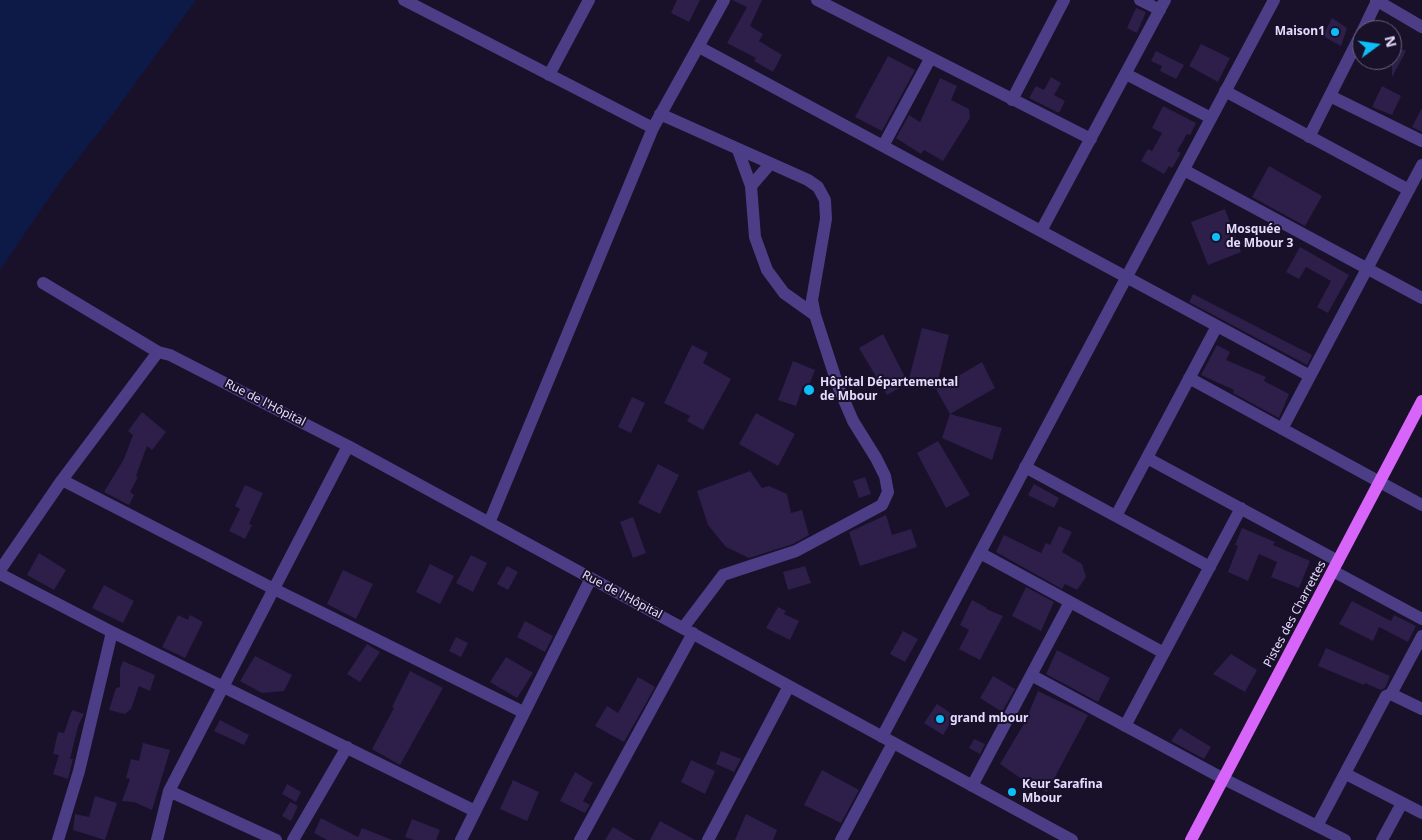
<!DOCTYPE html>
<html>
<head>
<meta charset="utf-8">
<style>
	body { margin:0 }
	#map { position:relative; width:1422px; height:840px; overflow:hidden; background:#191129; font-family:"Noto Sans",sans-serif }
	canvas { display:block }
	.north { position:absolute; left:1352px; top:20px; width:50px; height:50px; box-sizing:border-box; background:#191129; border:1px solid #6a627e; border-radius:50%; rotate:76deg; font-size:14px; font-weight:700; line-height:20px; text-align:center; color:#e4dbfe }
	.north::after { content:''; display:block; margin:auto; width:18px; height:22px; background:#0dbef8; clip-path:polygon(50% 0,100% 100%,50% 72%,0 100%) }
</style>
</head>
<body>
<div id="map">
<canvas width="1422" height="840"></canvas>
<div class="north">N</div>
</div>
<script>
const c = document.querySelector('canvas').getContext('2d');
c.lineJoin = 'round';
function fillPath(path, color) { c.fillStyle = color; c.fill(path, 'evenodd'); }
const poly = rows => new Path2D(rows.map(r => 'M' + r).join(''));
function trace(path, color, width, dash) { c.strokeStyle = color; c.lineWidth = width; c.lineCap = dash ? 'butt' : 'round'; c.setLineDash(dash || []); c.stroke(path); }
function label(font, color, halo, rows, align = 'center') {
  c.font = font + ' "Noto Sans",sans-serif'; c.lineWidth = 4; c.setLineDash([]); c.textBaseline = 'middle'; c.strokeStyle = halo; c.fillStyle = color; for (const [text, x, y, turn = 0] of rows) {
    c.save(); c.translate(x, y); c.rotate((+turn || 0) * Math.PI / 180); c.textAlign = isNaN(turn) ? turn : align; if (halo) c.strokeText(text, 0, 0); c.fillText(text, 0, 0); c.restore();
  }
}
const water = poly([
	[0,0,196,0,113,114,62,179,0,270]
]);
const building = poly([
	[677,0,700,0,689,22,671,13],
	[732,0,762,0,750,26,763,34,759,41,782,55,773,72,754,61,756,58,727,43,747,7],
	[1136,8,1146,12,1137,33,1127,28],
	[1332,18,1347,28,1341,46,1323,36],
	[1201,44,1230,58,1218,82,1189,66],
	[1392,44,1406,51,1392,77],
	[1156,51,1184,65,1176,79,1160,71,1162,66,1151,61],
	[888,56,915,70,882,131,855,117],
	[1051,77,1061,83,1054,95,1065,101,1059,113,1029,98,1036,86,1044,90],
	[940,78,957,86,951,100,969,109,970,118,943,161,924,150,921,154,896,138,909,115,920,122],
	[1382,86,1401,96,1392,115,1372,107],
	[1163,106,1196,123,1190,135,1187,134,1177,151,1181,153,1172,168,1169,166,1164,174,1141,161,1148,149,1152,151,1162,133,1152,128],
	[1422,108,1422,132,1412,127],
	[1269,166,1322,196,1305,226,1252,197],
	[1225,209,1241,252,1208,265,1191,222],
	[1300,247,1349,275,1328,313,1317,307,1331,281,1306,267,1299,279,1286,272],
	[1193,294,1312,355,1307,365,1189,302],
	[922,328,949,335,936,389,908,383],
	[883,334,908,383,887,395,859,348],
	[692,345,708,353,703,363,731,379,703,430,687,421,690,416,664,403],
	[1217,345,1230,352,1226,360,1266,377,1264,381,1289,394,1279,418,1233,393,1234,390,1201,375],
	[793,361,815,370,808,388,803,386,796,406,778,400],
	[982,362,995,388,950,414,936,389],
	[632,397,645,403,631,433,618,427],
	[142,412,166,432,152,450,147,446,136,476,138,477,130,492,134,495,129,505,104,492,124,459,133,435,128,431],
	[756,413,795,434,778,466,739,444],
	[950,414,1002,428,992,460,942,438],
	[938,441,970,495,946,508,917,453],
	[658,464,679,475,660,514,638,503],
	[750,471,762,488,769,486,787,494,791,513,802,510,809,535,793,544,749,558,726,547,708,525,697,491],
	[865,477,871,494,859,498,853,481],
	[1034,484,1059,498,1054,508,1028,495],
	[245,485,263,493,249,524,252,525,245,539,229,531,240,509,235,506],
	[886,515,892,535,911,529,917,547,860,566,849,532],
	[633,517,646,553,633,558,620,522],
	[1059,526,1072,532,1062,552,1082,564,1086,577,1077,590,1065,584,1062,589,996,552,1004,535,1041,553,1046,543,1050,545],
	[1242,528,1275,542,1273,545,1310,561,1299,588,1271,577,1277,562,1259,554,1248,581,1228,572,1238,546,1235,545],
	[39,553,66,570,54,590,27,575],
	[471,555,487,563,473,592,456,583],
	[430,564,454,576,440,604,416,592],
	[507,566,518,572,508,590,497,584],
	[805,566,811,583,788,590,783,572],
	[343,570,373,584,356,619,327,604],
	[104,585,134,601,123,623,92,608],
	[1026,587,1054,602,1041,631,1012,616],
	[972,600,987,608,986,609,1003,616,980,660,959,649,969,630,960,625],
	[1352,601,1391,621,1394,615,1416,626,1408,642,1379,627,1373,641,1339,624],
	[778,607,786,611,784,614,799,621,790,640,766,628],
	[178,615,188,620,190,615,203,622,185,658,162,647],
	[525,621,553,636,545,652,517,637],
	[903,631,918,639,905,662,890,654],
	[456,637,468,643,461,657,449,651],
	[367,644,380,652,360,682,347,674],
	[1326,648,1390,676,1385,688,1381,690,1365,683,1364,685,1318,666],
	[1057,650,1110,678,1098,702,1046,674],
	[1231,654,1257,670,1245,692,1213,674],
	[255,656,292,675,284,691,262,693,240,681],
	[506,657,533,673,517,698,490,682],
	[123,661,155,675,150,691,139,686,131,709,125,714,109,710,116,688,120,687,120,669],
	[410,671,443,688,400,765,372,749,394,708,392,707],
	[993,676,1015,689,1002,712,980,698],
	[638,677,655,687,624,742,595,726,607,706,618,713],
	[1038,691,1088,715,1047,792,1023,780,1000,764,1025,722],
	[937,704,955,716,943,735,924,723],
	[72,710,84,714,78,726,70,759,73,759,68,779,53,774,59,755,53,754,58,732,64,733],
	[220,720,249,735,244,745,214,731],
	[1180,728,1211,747,1204,759,1171,741],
	[974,739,985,744,980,754,969,748],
	[143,743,170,750,152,810,134,802,122,801,130,779,126,778,131,759,139,761],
	[721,751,741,759,734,772,716,764],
	[691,760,715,771,705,794,681,782],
	[822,770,859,790,841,823,804,805],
	[575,772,593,783,583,801,590,805,585,813,560,801],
	[513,780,539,792,527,821,500,809],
	[287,784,301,792,296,802,282,794],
	[95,796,117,803,105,840,73,830,75,814,89,817],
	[290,802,298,806,291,821,282,816],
	[746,814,777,830,773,840,735,840],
	[321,818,358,837,362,828,392,840,327,840,314,833],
	[412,819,440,830,436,840,414,840,405,837],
	[660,821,695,840,650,840],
	[613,827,635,840,605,840]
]);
const minor = poly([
	[404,0,653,128],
	[817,0,1091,139],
	[1140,0,1160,10],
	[1376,0,1422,27],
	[1363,30,1377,1],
	[699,47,1310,376],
	[1126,74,1211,118],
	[549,75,589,0],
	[1225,91,1409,190],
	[1330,96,1422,141],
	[1012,100,1064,0],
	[660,114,808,180,818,187,825,200,826,219,812,300,815,315,838,386,853,421,876,458,885,476,888,492,882,505,796,551,723,575,683,628],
	[1309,137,1362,32],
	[883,146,930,59],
	[738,150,751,186,755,237,767,270,784,293,815,315],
	[1184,170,1422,298],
	[751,186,770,164],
	[1041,231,1165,0],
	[43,283,158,352],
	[1189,378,1422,505],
	[1282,429,1422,165],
	[1147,458,1338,561],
	[1025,467,1210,567],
	[62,480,274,589,523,712],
	[1116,516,1217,326],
	[489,523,653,128,724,0],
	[980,553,1164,653],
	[0,570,62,480,158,352,170,355,348,446,1072,840],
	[1333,571,1422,619],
	[0,574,112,632,475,811],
	[1031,675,1224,779,1345,840],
	[1391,694,1422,709],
	[1125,726,1241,508],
	[882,737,1274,0],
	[1346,774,1422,813],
	[972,786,1070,602],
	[169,791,276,840],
	[1317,826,1386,696,1391,694,1422,636],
	[58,840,79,771,112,632],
	[157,840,169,791,348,446],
	[293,840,347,747],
	[461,840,591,578],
	[580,840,693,633],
	[708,840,789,686],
	[841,840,893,743],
	[1382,840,1402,803]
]);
const major = poly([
	[1191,840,1422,401]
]);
const markers = [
	[1335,32,5,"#0dbef8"],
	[1216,237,5,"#0dbef8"],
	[809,390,6,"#0dbef8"],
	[940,719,5,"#0dbef8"],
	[1012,792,5,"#0dbef8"]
];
const poiNames = [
	["Maison1",1325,32,"right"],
	["Mosquée",1226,230],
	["de Mbour 3",1226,244],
	["Hôpital Départemental",820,383],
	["de Mbour",820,397],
	["grand mbour",950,719],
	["Keur Sarafina",1022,785],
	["Mbour",1022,799]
];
const streetNames = [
	["Rue de l'Hôpital",265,403,27],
	["Rue de l'Hôpital",622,595,28],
	["Pistes des Charrettes",1295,614,-62]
];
fillPath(water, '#0d1947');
fillPath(building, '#2d1e4a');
trace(minor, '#4b3e86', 12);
trace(major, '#d865fa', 12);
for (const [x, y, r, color] of markers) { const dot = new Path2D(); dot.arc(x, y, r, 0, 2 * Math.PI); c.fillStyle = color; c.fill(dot); trace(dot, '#191129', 2); }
label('bold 12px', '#e4dbfe', '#191129', poiNames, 'left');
label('12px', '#e4dbfe', '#191129', streetNames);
</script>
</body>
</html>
